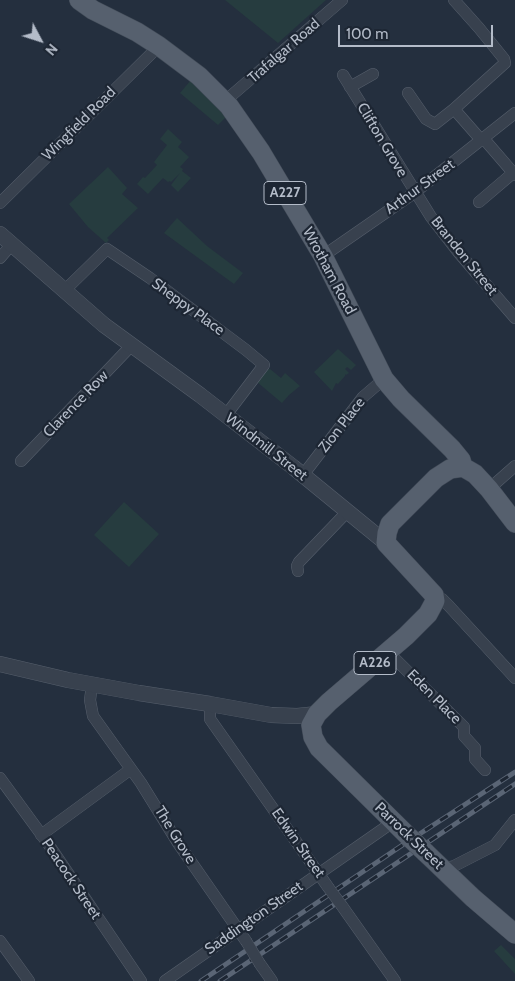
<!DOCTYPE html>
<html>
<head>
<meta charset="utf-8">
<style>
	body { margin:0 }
	#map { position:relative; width:515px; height:981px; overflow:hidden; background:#242f3e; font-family:Cabin,sans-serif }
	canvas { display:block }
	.north { position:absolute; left:15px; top:15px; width:50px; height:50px; -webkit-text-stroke:4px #1d2633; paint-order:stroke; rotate:130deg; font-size:14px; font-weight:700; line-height:20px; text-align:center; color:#b4bcc9 }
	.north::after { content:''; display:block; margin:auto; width:18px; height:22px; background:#b4bcc9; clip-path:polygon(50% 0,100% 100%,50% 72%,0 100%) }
	.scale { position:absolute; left:338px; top:25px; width:155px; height:22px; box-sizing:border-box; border:2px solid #b4bcc9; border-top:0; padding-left:6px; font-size:15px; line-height:18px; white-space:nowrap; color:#b4bcc9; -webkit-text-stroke:4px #1d2633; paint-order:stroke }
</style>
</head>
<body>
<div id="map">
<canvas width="515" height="981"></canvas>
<div class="north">N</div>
<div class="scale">100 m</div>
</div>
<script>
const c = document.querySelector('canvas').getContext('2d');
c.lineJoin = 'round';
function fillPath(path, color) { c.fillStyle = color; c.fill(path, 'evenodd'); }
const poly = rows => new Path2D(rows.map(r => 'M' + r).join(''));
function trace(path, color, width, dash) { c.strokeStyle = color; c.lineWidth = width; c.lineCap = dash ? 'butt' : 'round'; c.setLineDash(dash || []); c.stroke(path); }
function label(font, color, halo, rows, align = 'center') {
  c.font = font + ' Cabin,sans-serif'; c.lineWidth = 4.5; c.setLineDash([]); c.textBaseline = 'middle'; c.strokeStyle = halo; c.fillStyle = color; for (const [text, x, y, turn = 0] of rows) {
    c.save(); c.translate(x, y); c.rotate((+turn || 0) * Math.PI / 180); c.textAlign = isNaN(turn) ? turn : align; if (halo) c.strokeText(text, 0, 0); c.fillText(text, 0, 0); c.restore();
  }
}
const green = poly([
	[225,0,326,0,278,43],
	[191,80,227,116,218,125,180,93],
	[168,129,182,142,178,147,189,157,180,167,183,169,182,171,191,178,178,192,171,185,180,173,171,182,170,181,168,182,163,178,148,194,137,184,143,177,145,178,157,165,154,162,167,145,160,139],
	[108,167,127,188,122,194,138,208,107,238,109,240,106,243,88,227,69,204],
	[177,218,207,246,243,273,234,284,164,233],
	[338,349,356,365,351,370,347,367,345,369,349,373,346,375,345,374,345,376,338,384,336,383,332,391,314,372],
	[270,369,281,378,285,373,300,386,289,395,282,403,257,382,266,370],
	[124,502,159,534,129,567,94,535],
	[501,945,515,959,515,974,494,951]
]);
const minor = poly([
	[343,75,431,217,459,253,515,318],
	[350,87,373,74],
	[408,93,426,119,435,124,454,109,505,63,504,59,479,28,454,0],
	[225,101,342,0],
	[454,109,482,141],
	[484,139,515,175],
	[479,202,513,173],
	[0,203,159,46],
	[323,256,414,193,515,113],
	[0,258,12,244],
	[64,291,107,249,150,278,246,350,264,365,226,415],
	[21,461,131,346],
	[303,475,363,397,384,379],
	[489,489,515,466],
	[298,571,297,566,299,562,347,512],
	[434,595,442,599,449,606,515,678],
	[388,652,464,727,464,736,475,748,475,759,485,770],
	[92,685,90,700,93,716,141,783,178,843,246,941],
	[210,704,210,719,328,887],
	[0,778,49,845,141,981],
	[41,835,131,769],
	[443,869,454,866,495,845,515,820],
	[342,906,395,981],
	[0,941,29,981],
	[260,964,272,981],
	[165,981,393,822]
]);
const tertiary = poly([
	[0,234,104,325,200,395,293,467,386,543],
	[0,664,68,680,139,693,210,704,271,715,297,716,317,714]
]);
const primary = poly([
	[79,0,93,10,137,32,159,46,199,76,229,106,261,152,323,256,384,379,401,399,452,449,461,460,463,467,475,474,489,489,515,523],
	[409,837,319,748,313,737,311,725,317,714,329,702,406,636,428,614,435,601,434,595,386,543,387,533,390,524,436,478,450,469,463,467],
	[426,853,473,898,515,934]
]);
const rail = poly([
	[201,981,401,846,515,772],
	[220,981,515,784]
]);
const minorBridge = poly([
	[328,887,342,906],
	[246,941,260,964]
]);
const primaryBridge = poly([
	[409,837,426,853]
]);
const shields = [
	[285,193,42],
	[375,663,42]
];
const shieldNames = [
	["A227",285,193],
	["A226",375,663]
];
const streetNames = [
	["Trafalgar Road",284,51,-41],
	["Wingfield Road",79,124,-45],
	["Clifton Grove",382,140,59],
	["Arthur Street",420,187,-36],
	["Brandon Street",464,256,51],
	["Wrotham Road",329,271,62],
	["Sheppy Place",188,307,36],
	["Clarence Row",76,404,-46],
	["Zion Place",342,425,-52],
	["Windmill Street",266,447,38],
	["Eden Place",434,697,45],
	["The Grove",175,835,58],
	["Parrock Street",409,836,44],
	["Edwin Street",298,843,55],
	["Peacock Street",71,879,56],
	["Saddington Street",254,918,-35]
];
fillPath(green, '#263c3f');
trace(minor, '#565f6c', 12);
trace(tertiary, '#565f6c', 16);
trace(primary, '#414a57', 20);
trace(minor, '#38414e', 11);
trace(tertiary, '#38414e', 15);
trace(primary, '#56606e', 19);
trace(rail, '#5a6575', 5);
trace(rail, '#1d2633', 3, [9]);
trace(minorBridge, '#565f6c', 12, []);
trace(primaryBridge, '#414a57', 20, []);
trace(minorBridge, '#38414e', 11);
trace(primaryBridge, '#56606e', 19);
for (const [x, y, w] of shields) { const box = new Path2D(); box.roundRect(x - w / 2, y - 11.5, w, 23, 4); c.fillStyle = '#1d2633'; c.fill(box); trace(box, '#b4bcc9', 1); }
label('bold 14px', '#b4bcc9', null, shieldNames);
label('15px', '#b4bcc9', '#1d2633', streetNames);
</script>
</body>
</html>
